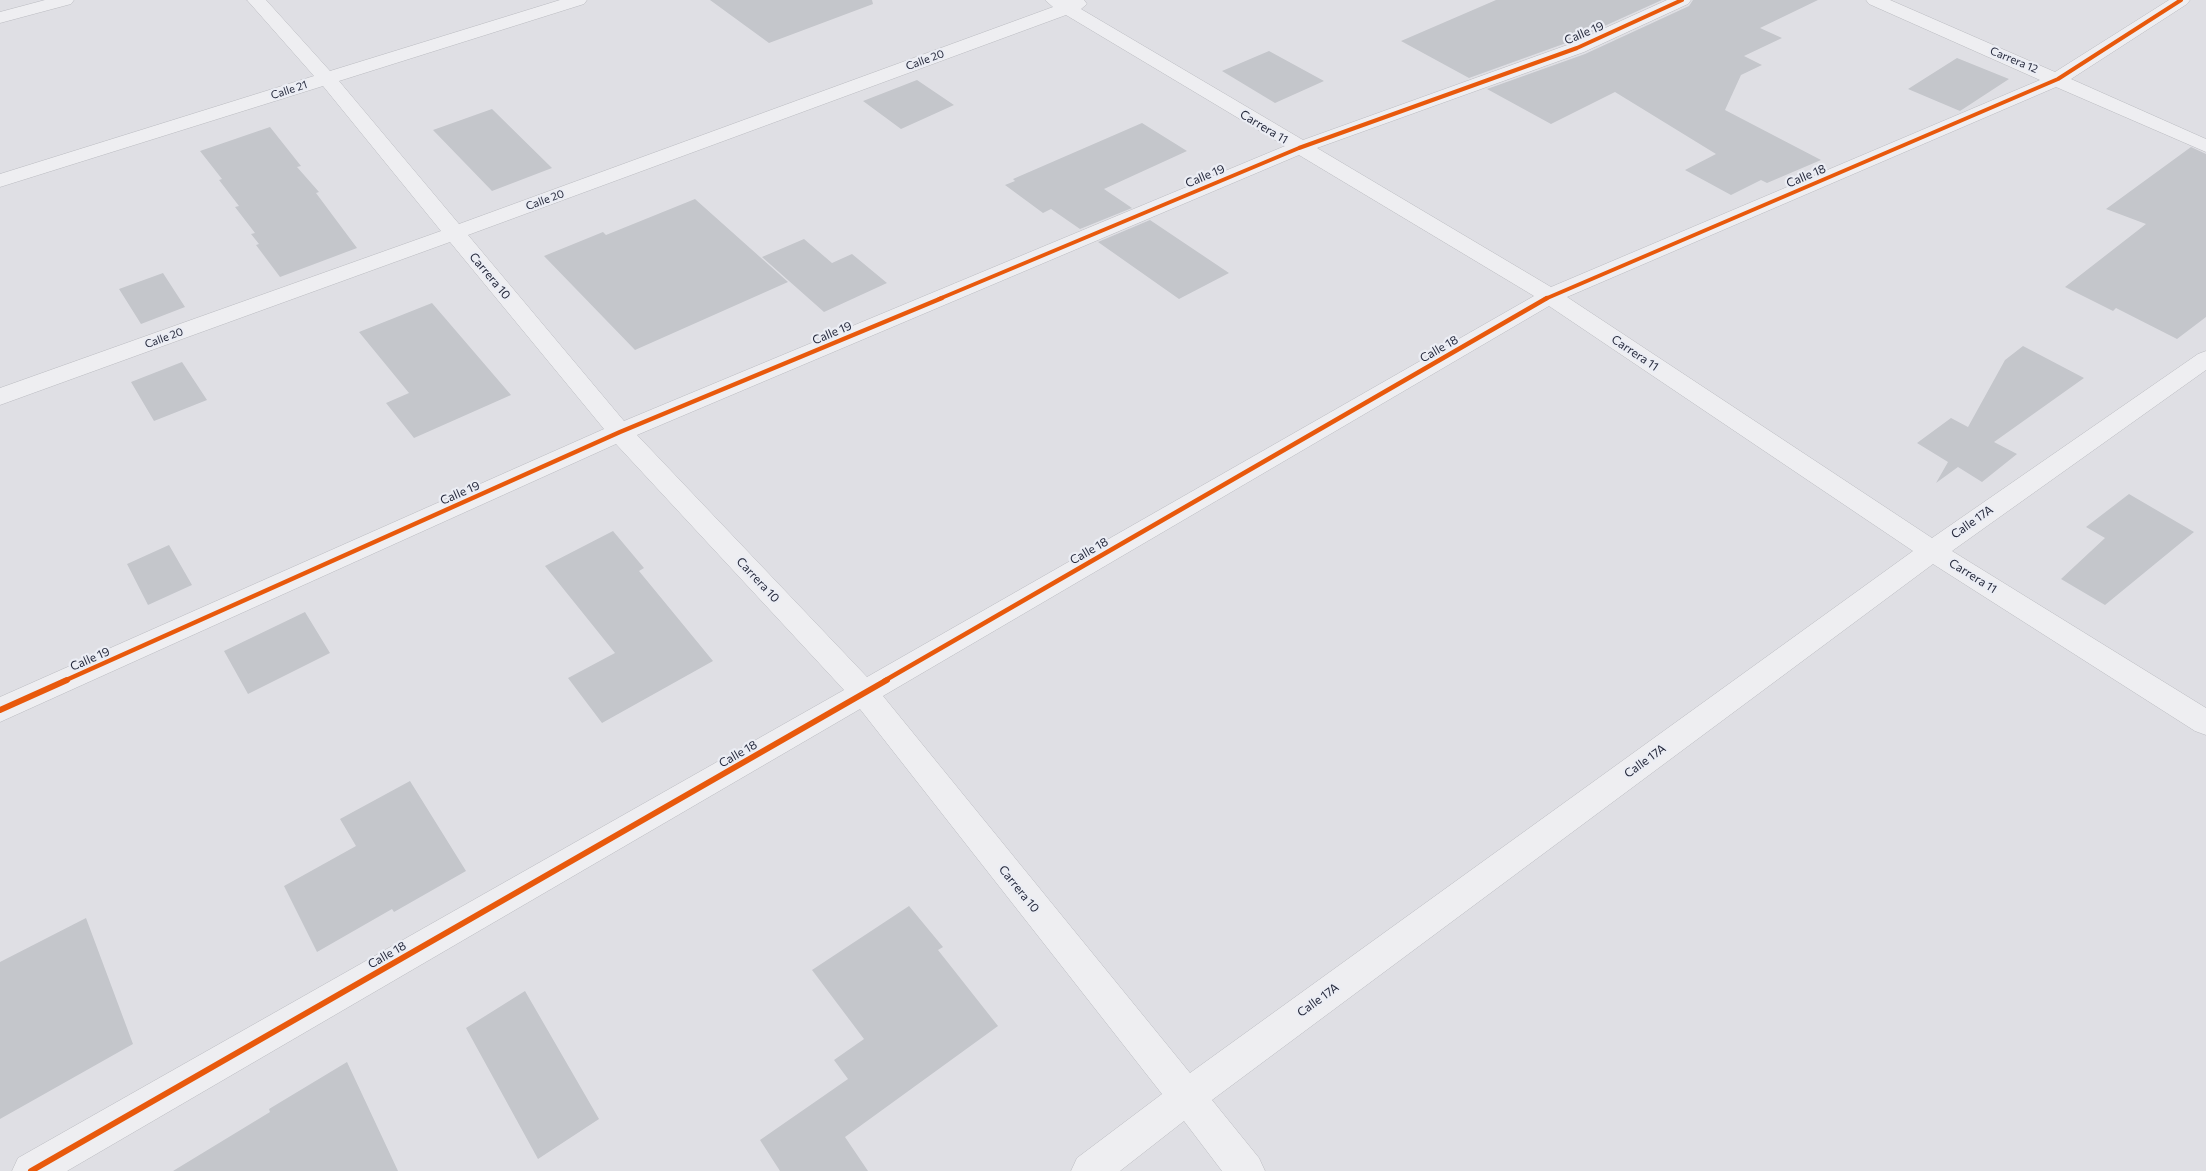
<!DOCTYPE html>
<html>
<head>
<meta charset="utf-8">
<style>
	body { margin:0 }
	canvas { display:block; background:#dfdfe4 }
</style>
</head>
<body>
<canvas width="2206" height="1171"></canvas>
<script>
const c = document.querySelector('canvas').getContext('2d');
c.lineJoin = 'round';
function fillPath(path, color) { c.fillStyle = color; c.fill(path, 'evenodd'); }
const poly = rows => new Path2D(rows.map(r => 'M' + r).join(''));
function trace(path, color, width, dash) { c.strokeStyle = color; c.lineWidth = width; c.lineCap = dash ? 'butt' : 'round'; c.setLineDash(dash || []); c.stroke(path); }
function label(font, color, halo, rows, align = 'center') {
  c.font = font + ' Commissioner,sans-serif'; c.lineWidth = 4.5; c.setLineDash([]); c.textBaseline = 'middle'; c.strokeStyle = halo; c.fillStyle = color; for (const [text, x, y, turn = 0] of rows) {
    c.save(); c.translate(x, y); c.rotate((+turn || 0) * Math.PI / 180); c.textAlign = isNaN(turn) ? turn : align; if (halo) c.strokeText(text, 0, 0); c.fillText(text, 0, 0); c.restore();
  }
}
const building = poly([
	[710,0,872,0,873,4,769,43],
	[1496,0,1662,0,1569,42,1469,78,1401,41],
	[1693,0,1818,0,1760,28,1782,38,1744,56,1762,65,1741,75,1725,110,1821,160,1767,183,1761,180,1731,195,1685,170,1716,154,1615,92,1551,124,1487,89,1585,54,1689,6],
	[1269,51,1324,81,1275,103,1222,71],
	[1957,58,2009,79,1960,111,1908,89],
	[917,80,954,105,901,129,863,101],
	[492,109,552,168,492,191,433,130],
	[1142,123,1187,151,1104,189,1132,208,1080,229,1051,209,1043,213,1005,185,1015,181,1013,179],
	[270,127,301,166,297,167,319,192,316,193,357,248,280,277,256,245,259,244,251,234,255,233,235,207,239,206,219,180,222,179,200,151],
	[2191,147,2206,154,2206,317,2177,339,2116,308,2113,311,2065,287,2146,224,2106,209],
	[695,199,788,282,635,350,544,256,603,232,606,235],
	[1150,220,1229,273,1179,299,1098,242],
	[804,239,832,263,852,254,887,283,824,312,762,257],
	[163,273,185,307,141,324,119,289],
	[432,303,511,395,414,438,386,403,409,393,359,332],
	[2023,346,2084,378,1994,442,2017,454,1982,482,1958,467,1936,483,1948,462,1917,443,1951,418,1968,427,2005,360],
	[182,362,207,400,154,421,131,382],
	[2129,494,2194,532,2105,605,2061,579,2105,538,2086,527],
	[613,531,644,568,639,571,713,661,602,723,568,678,615,653,545,566],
	[169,545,192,585,148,605,127,564],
	[305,612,330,653,248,694,224,651],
	[410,781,466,871,394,912,392,909,317,952,284,886,356,846,340,819],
	[909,906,943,947,938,950,998,1026,845,1137,868,1171,780,1171,760,1140,848,1079,834,1060,864,1039,812,970],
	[86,918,133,1044,0,1119,0,962],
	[525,991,599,1119,538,1159,466,1028],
	[347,1062,398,1171,173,1171,270,1112,269,1109]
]);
const street = poly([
	[45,0,74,0,71,4,0,23,0,12,45,0],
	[247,0,266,0,330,71,560,0,587,0,584,4,339,81,459,224,1053,7,1045,0,1084,0,1087,4,1081,9,1303,140,1570,44,1667,0,1691,0,1688,4,1584,52,1317,148,1551,287,2040,80,1869,4,1866,0,1890,0,2055,72,2169,0,2190,0,2187,4,2071,79,2206,139,2206,152,2056,87,1567,297,1932,538,2198,354,2206,351,2206,370,1952,551,2206,708,2206,735,2195,731,1933,564,1212,1100,1259,1158,1265,1171,1222,1171,1184,1121,1120,1171,1071,1171,1077,1158,1162,1094,860,709,67,1171,12,1171,18,1158,844,690,616,444,0,722,0,697,604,429,450,242,0,405,0,388,441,231,323,86,0,187,0,174,314,76,247,0],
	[1066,15,1285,146,624,421,468,235,1066,15],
	[1299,155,1534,296,867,677,637,435,1299,155],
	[1549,306,1913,551,1190,1073,883,696,1549,306]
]);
const cyclewayFar2 = poly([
	[939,299,1299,148,1577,48,1682,0],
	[1545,299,2058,79,2181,0]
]);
const cyclewayFar1 = poly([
	[64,681,620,432,942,298],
	[884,681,1547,298]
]);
const cycleway = poly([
	[0,710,67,680],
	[31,1171,887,680]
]);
const farStreetnames = [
	["Calle 20",925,60,-20],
	["Carrera 12",2014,60,23],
	["Calle 21",289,90,-18],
	["Calle 20",545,200,-20],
	["Calle 20",164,338,-20]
];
const streetNames = [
	["Calle 19",1584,33,-23],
	["Carrera 11",1264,127,31],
	["Calle 19",1205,176,-23],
	["Calle 18",1806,176,-23],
	["Carrera 10",490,276,50],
	["Calle 19",832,333,-23],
	["Calle 18",1439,349,-30],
	["Carrera 11",1635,353,34],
	["Calle 19",460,493,-24],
	["Calle 17A",1972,522,-35],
	["Calle 18",1089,551,-30],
	["Carrera 11",1973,576,32],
	["Carrera 10",758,580,47],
	["Calle 19",90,659,-24],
	["Calle 18",738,754,-30],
	["Calle 17A",1645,761,-36],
	["Carrera 10",1019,889,51],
	["Calle 18",387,955,-30],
	["Calle 17A",1318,1000,-36]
];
fillPath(building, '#c4c6cb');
trace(street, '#babbc0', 1);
fillPath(street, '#eeeef1');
trace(cyclewayFar2, '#e8590c', 4);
trace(cyclewayFar1, '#e8590c', 4.5);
trace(cycleway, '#e8590c', 6);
label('11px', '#262a3d', '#ebedf4', farStreetnames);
label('12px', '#262a3d', '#ebedf4', streetNames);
</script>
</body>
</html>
